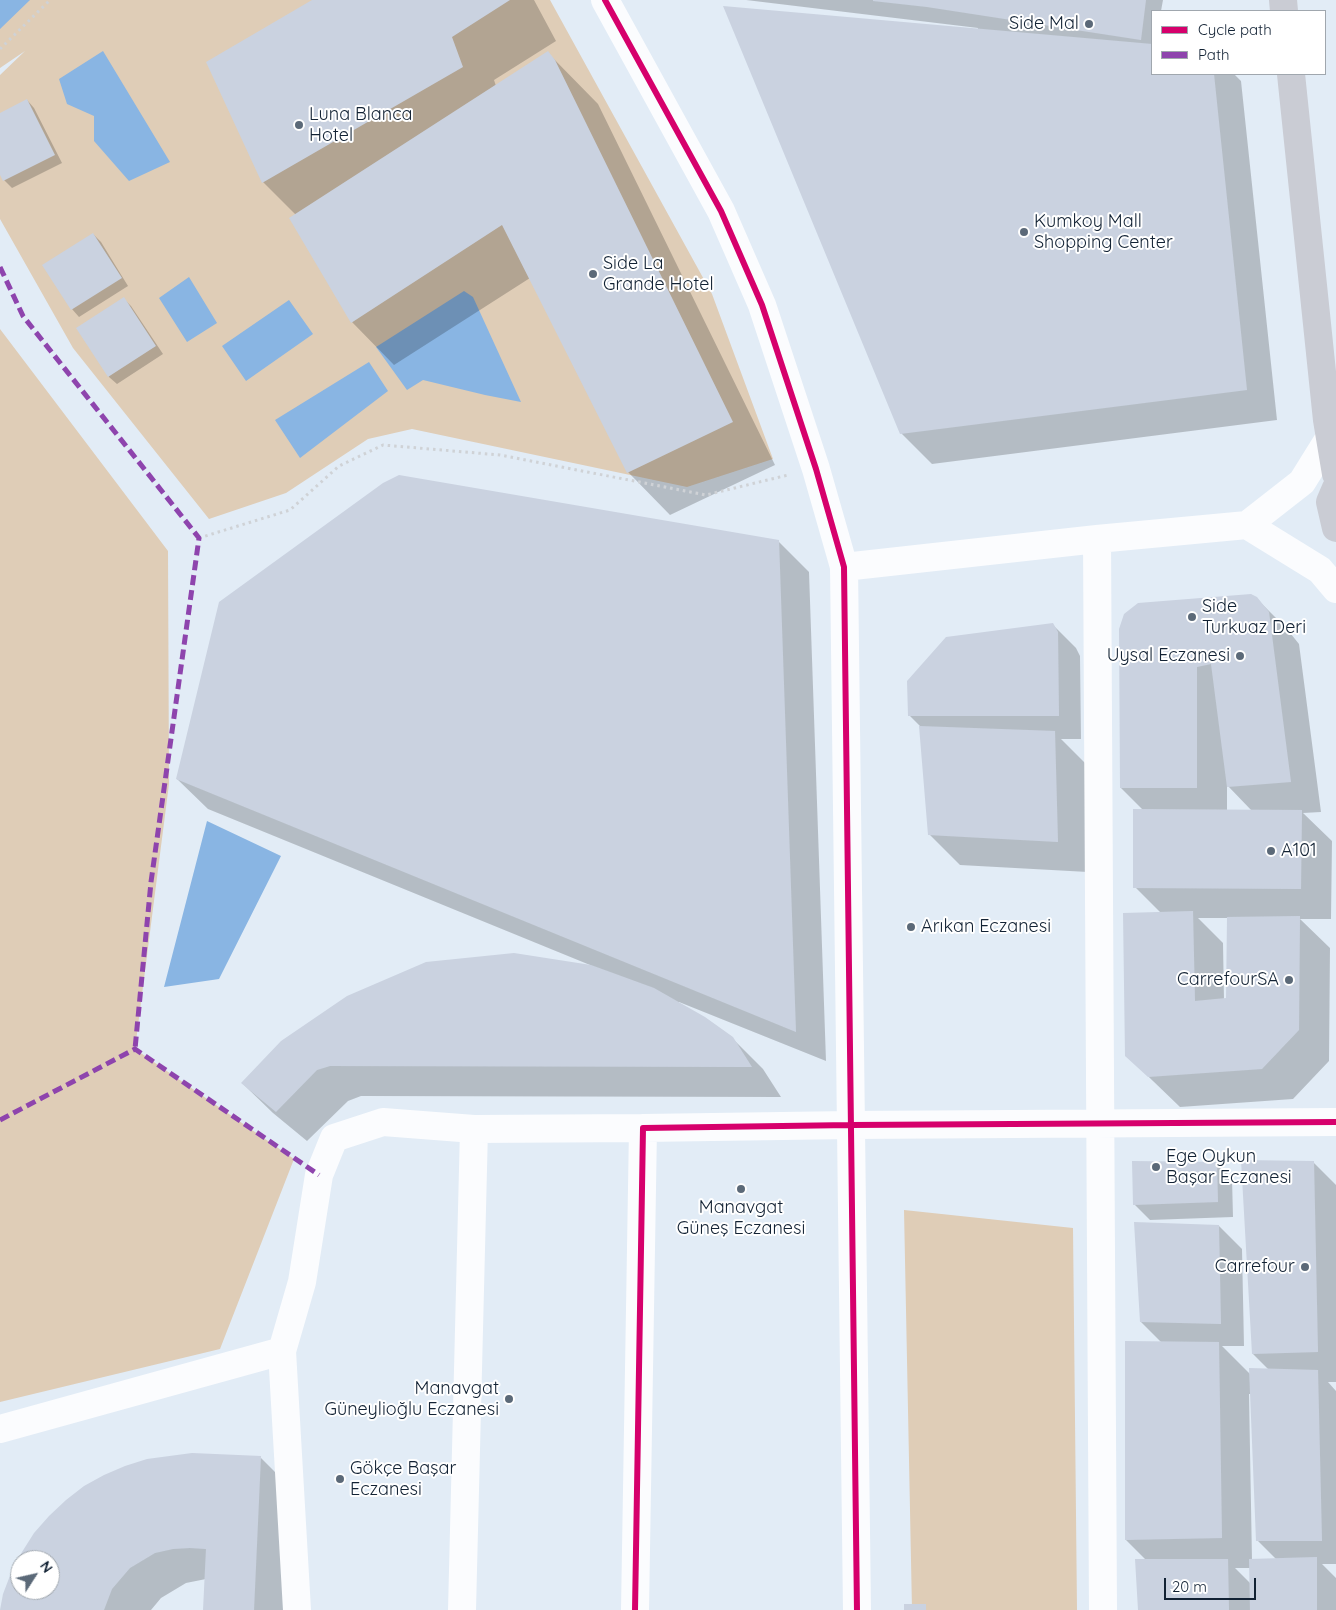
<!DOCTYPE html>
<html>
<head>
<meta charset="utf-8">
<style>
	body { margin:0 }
	#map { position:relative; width:1336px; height:1610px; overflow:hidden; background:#e2ecf6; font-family:Quicksand,sans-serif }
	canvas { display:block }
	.legend { position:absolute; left:1151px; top:10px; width:175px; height:65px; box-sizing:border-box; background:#fff; border:1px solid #a0a7ae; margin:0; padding:6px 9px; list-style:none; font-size:15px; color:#122234 }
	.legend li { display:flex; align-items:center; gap:10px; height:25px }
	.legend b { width:25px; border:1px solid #a0a7ae }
	.north { position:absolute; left:10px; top:1550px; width:50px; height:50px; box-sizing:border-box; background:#fff; border:1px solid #a0a7ae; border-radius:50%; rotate:55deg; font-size:14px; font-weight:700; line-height:20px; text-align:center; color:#122234 }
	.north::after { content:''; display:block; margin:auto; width:18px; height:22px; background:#5b6978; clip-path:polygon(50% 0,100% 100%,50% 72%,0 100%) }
	.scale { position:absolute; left:1164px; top:1578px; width:92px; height:22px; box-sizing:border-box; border:2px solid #122234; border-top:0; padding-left:6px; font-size:15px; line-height:18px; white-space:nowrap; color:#122234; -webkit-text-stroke:4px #fff; paint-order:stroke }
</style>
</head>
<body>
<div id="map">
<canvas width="1336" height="1610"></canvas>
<ul class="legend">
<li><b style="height:6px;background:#d6006c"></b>Cycle path</li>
<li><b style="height:6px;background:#8e44ad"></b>Path</li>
</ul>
<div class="north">N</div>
<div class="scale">20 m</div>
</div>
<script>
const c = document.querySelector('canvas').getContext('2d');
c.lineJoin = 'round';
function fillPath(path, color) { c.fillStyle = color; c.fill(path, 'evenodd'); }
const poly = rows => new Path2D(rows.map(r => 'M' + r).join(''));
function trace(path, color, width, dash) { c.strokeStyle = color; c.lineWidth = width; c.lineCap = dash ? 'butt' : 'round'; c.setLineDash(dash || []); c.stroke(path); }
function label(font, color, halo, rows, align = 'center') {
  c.font = font + ' Quicksand,sans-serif'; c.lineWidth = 4; c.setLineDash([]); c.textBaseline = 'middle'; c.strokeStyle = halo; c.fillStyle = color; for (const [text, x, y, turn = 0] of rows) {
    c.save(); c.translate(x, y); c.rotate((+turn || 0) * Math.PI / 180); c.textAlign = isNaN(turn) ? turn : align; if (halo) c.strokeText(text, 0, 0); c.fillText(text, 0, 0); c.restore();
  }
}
const green = poly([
	[0,0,550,0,712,294,773,459,687,487,412,429,368,439,286,493,209,519,73,348,0,219,0,75,25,51,0,68],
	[0,329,168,551,169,784,135,1049,294,1159,220,1349,0,1402],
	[904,1210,1073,1228,1077,1610,912,1610]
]);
const water = poly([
	[0,0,30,0,0,29],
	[103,51,170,162,129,181,94,141,94,116,67,104,59,79],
	[189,277,217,323,187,342,159,298],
	[464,291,473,297,521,402,485,395,423,380,407,390,376,347],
	[289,300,313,334,246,381,222,346],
	[369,362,388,391,300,458,275,420],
	[207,821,281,856,219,979,164,987]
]);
const shadow = poly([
	[314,0,534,0,556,41,494,80,496,86,548,53,598,104,775,465,670,515,628,472,530,278,394,365,352,322,296,215,263,182],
	[746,0,1163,0,1161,11,1152,11,1152,74,1234,74,1241,81,1277,420,932,464,901,433,978,28],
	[27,100,34,108,62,163,12,188,4,180,0,172,0,114],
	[93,234,101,242,128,286,79,317,72,309],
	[124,299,131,306,163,354,117,384,109,377,78,328],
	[778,541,809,572,826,1061,679,1002,678,1003,732,1038,763,1069,781,1097,361,1096,348,1101,307,1141,273,1113,242,1083,590,965,208,809,177,779],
	[1256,598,1287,629,1299,644,1321,812,1303,813,1332,841,1331,919,1300,919,1330,948,1329,1061,1293,1099,1180,1107,1126,1055,1161,913,1135,887,1143,810,1121,788,1120,629],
	[1227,785,1252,811,1227,811],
	[1198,918,1228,918,1227,1000,1224,1000,1223,943],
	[1052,624,1076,648,1080,656,1081,739,1061,739,1085,763,1088,872,960,865,930,835,920,726,910,716],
	[1313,1162,1336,1185,1336,1382,1328,1382,1336,1391,1336,1564,1322,1564,1336,1578,1336,1610,1139,1610,1146,1560,1126,1540,1161,1342,1141,1322,1219,1226,1242,1249,1244,1346,1222,1346,1251,1375,1269,1370,1253,1354],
	[1249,1394,1252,1394,1258,1541,1276,1559,1252,1560],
	[1235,1568,1251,1568,1251,1584],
	[1217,1163,1232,1178,1233,1217,1150,1220,1134,1204],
	[260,1457,291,1488,285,1610,205,1610,206,1579,186,1583,161,1598,151,1610,1,1610,12,1573,35,1534],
	[20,1560,50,1560,50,1590,20,1590]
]);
const building = poly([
	[312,0,510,0,452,37,463,67,262,183,206,62],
	[873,0,1146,0,1141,40,927,7,873,1],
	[723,6,1152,44,1152,74,1214,74,1247,390,900,434],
	[548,51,555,60,733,422,627,473,502,225,351,323,289,218],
	[27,99,55,155,3,181,0,175,0,113],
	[93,233,122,278,71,310,42,265],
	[124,297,156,346,108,377,76,328],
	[399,475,779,540,796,1032,176,779,219,602,383,483],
	[1251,594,1257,597,1269,612,1291,782,1227,787,1211,664,1197,667,1197,788,1120,788,1119,629,1124,614,1138,603],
	[1053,623,1058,632,1059,716,908,716,907,681,946,637],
	[919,726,1055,731,1058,842,928,835],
	[1133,809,1302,810,1301,889,1133,888],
	[1193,911,1195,1001,1226,998,1227,917,1300,916,1299,1030,1262,1069,1148,1077,1125,1056,1123,913],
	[514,953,591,965,654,988,705,1017,733,1037,752,1067,330,1066,317,1070,276,1112,241,1083,281,1041,347,996,426,962],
	[1241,1160,1314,1161,1318,1352,1252,1354],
	[1132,1161,1217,1162,1218,1202,1133,1205],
	[1134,1222,1219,1225,1221,1324,1140,1322],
	[1125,1341,1219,1342,1222,1538,1125,1540],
	[1249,1368,1318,1370,1322,1541,1256,1541],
	[192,1453,261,1456,254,1610,203,1610,206,1549,190,1548,173,1549,155,1553,130,1568,112,1589,104,1610,0,1610,3,1594,11,1573,22,1552,34,1533,49,1516,66,1500,84,1486,104,1475,125,1466,147,1459],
	[20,1560,50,1560,50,1590,20,1590],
	[1317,1557,1317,1610,1250,1610,1249,1559],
	[1135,1559,1228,1559,1229,1610,1138,1610],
	[904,1604,926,1604,926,1610,904,1610]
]);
const path = poly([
	[0,49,50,0],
	[199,538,290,510,339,466,383,445,500,455,706,495,788,475]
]);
const minor = poly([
	[605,0,721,211,762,305,816,469,844,567,857,1610],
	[1247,525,1320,570,1336,589],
	[1097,539,1103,1610],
	[844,567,1097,539,1247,525,1302,482,1330,437],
	[282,1351,297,1610],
	[0,1429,282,1351,302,1282,319,1175,334,1138,383,1122,474,1129,643,1128],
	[462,1610,474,1129],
	[635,1610,643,1128,851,1125,1336,1122]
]);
const major = poly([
	[1283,0,1284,11],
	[1291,74,1327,420,1336,474],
	[1336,488,1330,502,1336,528]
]);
const quiet = poly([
	[0,267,23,316,199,538,151,882,135,1049],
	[0,1120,135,1049,319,1175]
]);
const cycleway = poly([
	[605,0,721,211,762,305,816,469,844,567,857,1610],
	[635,1610,643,1128,851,1125,1336,1122]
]);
const markers = [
	[1089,24,5,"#5b6978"],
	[299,125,5,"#5b6978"],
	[1024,232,5,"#5b6978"],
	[593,274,5,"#5b6978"],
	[1192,617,5,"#5b6978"],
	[1240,656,5,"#5b6978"],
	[1271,851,5,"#5b6978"],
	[911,927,5,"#5b6978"],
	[1289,980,5,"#5b6978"],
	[1156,1167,5,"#5b6978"],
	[741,1189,5,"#5b6978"],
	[1305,1267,5,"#5b6978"],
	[509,1399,5,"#5b6978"],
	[340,1479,5,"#5b6978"]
];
const poiNames = [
	["Side Mal",1079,24,"right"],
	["Luna Blanca",309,115],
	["Hotel",309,136],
	["Kumkoy Mall",1034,222],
	["Shopping Center",1034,243],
	["Side La",603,264],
	["Grande Hotel",603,285],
	["Side",1202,607],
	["Turkuaz Deri",1202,628],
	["Uysal Eczanesi",1230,656,"right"],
	["A101",1281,851],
	["Arıkan Eczanesi",921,927],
	["CarrefourSA",1279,980,"right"],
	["Ege Oykun",1166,1157],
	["Başar Eczanesi",1166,1178],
	["Manavgat",741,1208,"center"],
	["Güneş Eczanesi",741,1229,"center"],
	["Carrefour",1295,1267,"right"],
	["Manavgat",499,1389,"right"],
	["Güneylioğlu Eczanesi",499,1410,"right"],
	["Gökçe Başar",350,1469],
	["Eczanesi",350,1490]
];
fillPath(green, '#dfcdb7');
fillPath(water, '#89b5e3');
fillPath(shadow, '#0003');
fillPath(building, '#cad2e0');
trace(path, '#cfd2d6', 3, [2.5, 4]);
trace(minor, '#fbfcfe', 28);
trace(major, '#caccd4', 28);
trace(quiet, '#8e44ad', 5, [10, 5]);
trace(cycleway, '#d6006c', 6);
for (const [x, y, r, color] of markers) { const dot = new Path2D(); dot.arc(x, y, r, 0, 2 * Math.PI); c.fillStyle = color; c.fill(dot); trace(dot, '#fff', 2); }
label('18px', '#122234', '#fff', poiNames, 'left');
</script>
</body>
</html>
